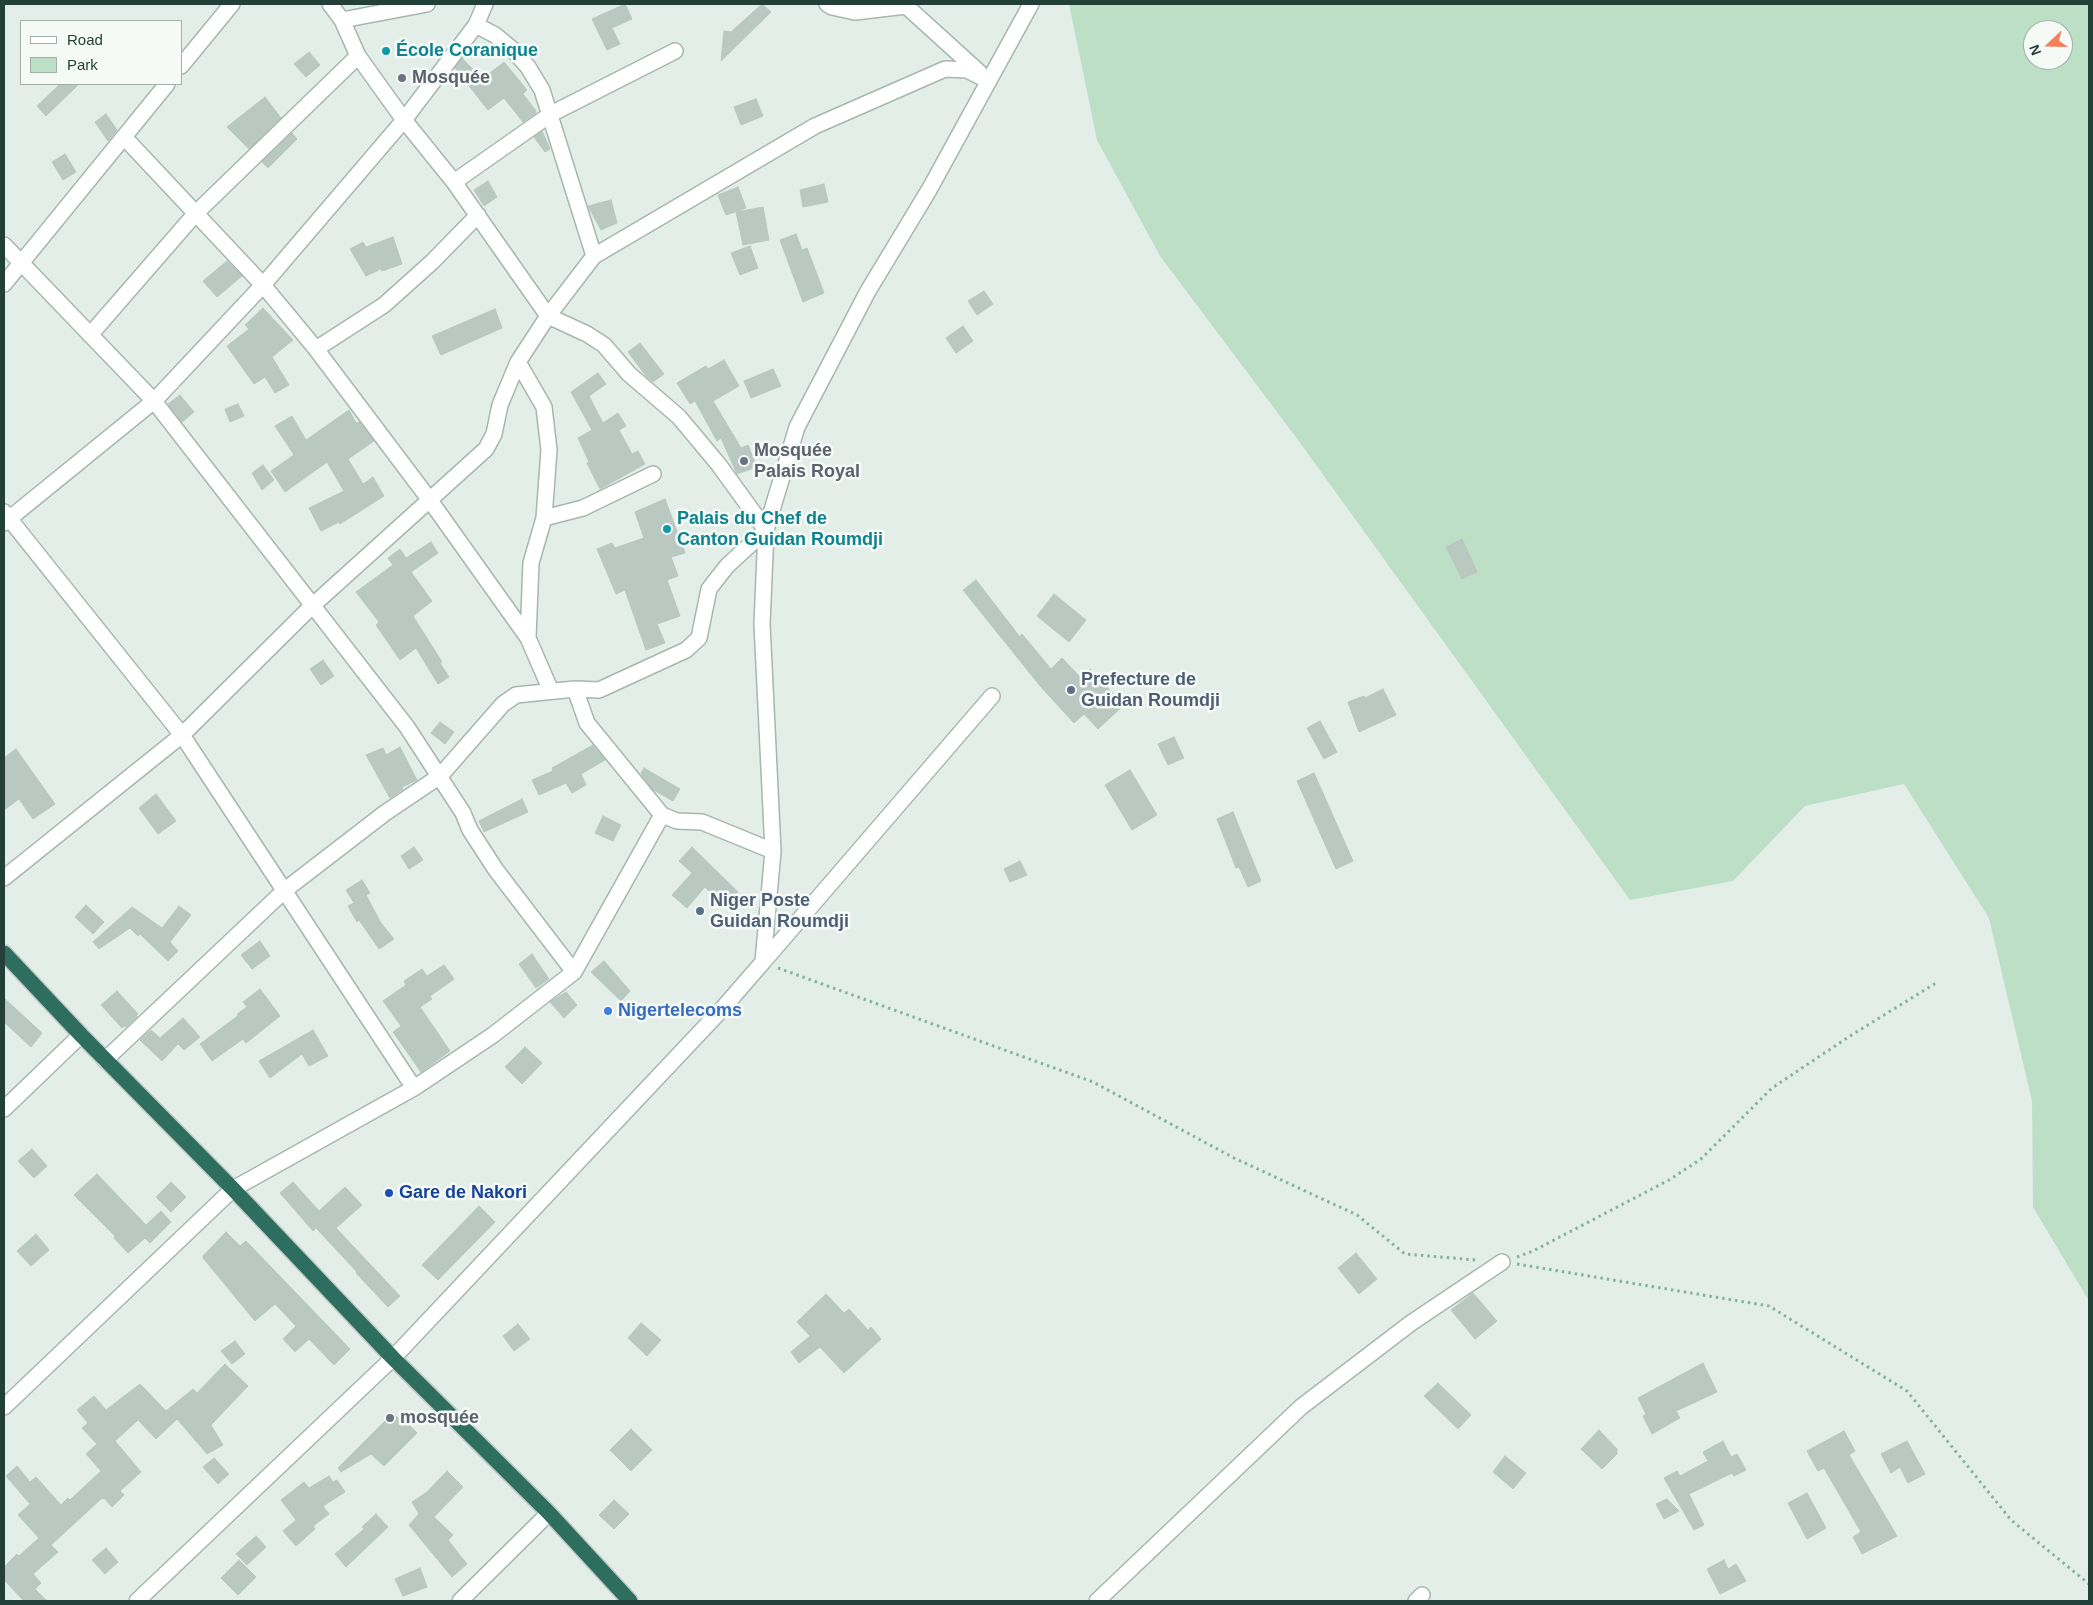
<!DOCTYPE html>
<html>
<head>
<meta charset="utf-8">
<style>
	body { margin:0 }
	#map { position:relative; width:2093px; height:1605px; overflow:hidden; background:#e4eee9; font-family:Helvetica,sans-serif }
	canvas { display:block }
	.frame { position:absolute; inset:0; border:5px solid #234038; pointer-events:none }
	.legend { position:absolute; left:20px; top:20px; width:162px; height:65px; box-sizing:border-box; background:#f5faf7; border:1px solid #a1b0ab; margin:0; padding:6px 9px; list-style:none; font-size:15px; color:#234038 }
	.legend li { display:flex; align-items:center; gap:10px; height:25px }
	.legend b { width:25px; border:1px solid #a1b0ab }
	.north { position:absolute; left:2023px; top:20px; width:50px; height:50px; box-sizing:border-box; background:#f5faf7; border:1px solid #a1b0ab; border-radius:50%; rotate:249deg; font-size:14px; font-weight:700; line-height:20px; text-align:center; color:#234038 }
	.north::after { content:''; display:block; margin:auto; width:18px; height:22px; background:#f57f5b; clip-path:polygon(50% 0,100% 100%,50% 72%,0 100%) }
</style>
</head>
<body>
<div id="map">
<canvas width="2093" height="1605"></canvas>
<div class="frame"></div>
<ul class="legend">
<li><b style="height:6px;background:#fff"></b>Road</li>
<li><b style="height:14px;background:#bddfc6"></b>Park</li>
</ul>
<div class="north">N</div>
</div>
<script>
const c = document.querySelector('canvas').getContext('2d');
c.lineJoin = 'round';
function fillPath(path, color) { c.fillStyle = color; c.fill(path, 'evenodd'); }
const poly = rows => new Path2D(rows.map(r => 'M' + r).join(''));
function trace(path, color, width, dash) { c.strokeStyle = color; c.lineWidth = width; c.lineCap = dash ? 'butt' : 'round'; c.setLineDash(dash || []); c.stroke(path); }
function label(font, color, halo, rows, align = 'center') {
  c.font = font + ' Helvetica,sans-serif'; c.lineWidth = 5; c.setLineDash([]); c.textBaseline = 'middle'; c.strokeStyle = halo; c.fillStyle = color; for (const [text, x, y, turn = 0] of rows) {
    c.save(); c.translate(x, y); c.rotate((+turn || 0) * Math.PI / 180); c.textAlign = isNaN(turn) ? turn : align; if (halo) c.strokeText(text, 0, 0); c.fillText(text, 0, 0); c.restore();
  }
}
const green = poly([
	[1069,4,2089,4,2089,1301,2033,1207,2032,1101,1989,918,1904,784,1805,806,1733,881,1630,900,1298,440,1160,256,1097,140],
	[2033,30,2063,30,2063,60,2033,60]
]);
const building = poly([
	[625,4,632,19,612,28,620,44,607,50,592,19,625,4],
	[762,4,771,12,721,61,724,31,731,32,762,4],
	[309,52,320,65,306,77,294,64,309,52],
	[462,58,482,79,504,62,527,90,523,94,536,111,535,114,523,122,504,98,488,110,455,68,462,58],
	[60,84,79,84,46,116,37,106,60,84],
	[265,97,281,118,249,149,227,127,265,97],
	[756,99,763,116,741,125,734,107,756,99],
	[106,114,117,130,108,141,95,122,106,114],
	[542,131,550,149,545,152,534,137,542,131],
	[292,133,297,139,268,168,262,162,292,133],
	[65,154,76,172,63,180,52,162,65,154],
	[488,181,497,197,484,206,474,190,488,181],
	[824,184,828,202,803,207,800,190,824,184],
	[738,187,746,208,726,215,718,195,738,187],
	[611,200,617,223,601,230,588,206,611,200],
	[763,207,769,240,743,245,736,212,763,207],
	[796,234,802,250,807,248,824,293,803,302,780,240,796,234],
	[393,237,402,264,382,271,381,269,366,276,350,249,363,242,366,247,393,237],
	[750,246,758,268,740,275,731,253,750,246],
	[227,261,242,276,217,297,203,281,227,261],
	[984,291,993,304,977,315,968,301,984,291],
	[263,308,293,340,272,357,289,385,275,393,265,377,254,384,227,346,249,329,245,325,263,308],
	[495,309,502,328,441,355,432,336,495,309],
	[963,326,973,341,956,353,946,338,963,326],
	[640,343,664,374,653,382,646,376,628,352,640,343],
	[724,360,739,386,713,401,741,448,748,445,757,467,737,474,721,438,717,441,695,401,690,404,677,383,706,366,708,369,724,360],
	[773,369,781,386,751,398,744,381,773,369],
	[598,373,606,384,589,396,603,423,618,413,626,426,619,430,632,454,638,451,645,464,600,489,587,463,589,462,578,438,592,430,571,392,598,373],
	[180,395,194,412,182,422,168,404,180,395],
	[238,404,244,416,230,422,225,409,238,404],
	[349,410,356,423,359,422,374,441,348,459,363,484,373,477,384,496,340,524,339,522,321,531,309,508,344,491,327,462,285,492,271,471,294,455,275,426,292,416,306,440,349,410],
	[263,465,274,480,262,490,252,473,263,465],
	[665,499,685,553,671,557,678,576,667,580,680,616,657,624,665,643,646,650,625,590,616,594,597,549,612,543,615,548,644,538,635,512,665,499],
	[1462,539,1477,572,1462,579,1446,547,1462,539],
	[431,542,438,553,411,572,432,601,413,616,442,662,440,663,449,677,438,684,416,648,400,660,376,625,379,622,356,592,393,565,388,558,400,549,406,558,431,542],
	[976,580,1020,637,1022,634,1051,669,1062,658,1081,678,1090,669,1124,705,1098,729,1084,714,1074,723,1041,687,963,590,976,580],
	[1054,594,1086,620,1069,642,1037,616,1054,594],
	[323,660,334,676,321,685,310,669,323,660],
	[1383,689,1396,715,1359,732,1348,702,1364,696,1365,698,1383,689],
	[1320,721,1337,752,1324,759,1307,728,1320,721],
	[440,722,454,732,445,744,431,733,440,722],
	[1174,737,1184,758,1168,765,1158,744,1174,737],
	[593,745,605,760,581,774,586,785,572,793,566,783,539,795,532,780,553,771,552,768,593,745],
	[400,747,417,780,402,787,403,789,390,798,366,755,383,748,386,755,400,747],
	[16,749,55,804,33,819,19,799,4,810,4,758,16,749],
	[644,768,680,789,673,801,652,789,641,774,644,768],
	[1130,770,1157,815,1132,830,1105,785,1130,770],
	[1314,773,1353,861,1336,869,1297,781,1314,773],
	[156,794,176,821,158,834,139,808,156,794],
	[522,799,528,812,484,832,479,821,522,799],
	[1233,812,1261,881,1248,887,1239,867,1236,868,1217,819,1233,812],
	[603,816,621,825,613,841,595,833,603,816],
	[414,847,423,860,409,869,401,856,414,847],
	[692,847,738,892,724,906,705,887,687,908,672,895,692,873,679,861,692,847],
	[1020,861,1027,875,1010,882,1004,869,1020,861],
	[362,880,370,893,366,895,381,923,394,939,379,949,359,920,357,922,348,906,354,903,346,890,362,880],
	[86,905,104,922,93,934,75,917,86,905],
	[179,906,191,915,170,942,178,951,168,961,140,934,138,936,130,928,99,949,93,942,132,907,162,928,179,906],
	[260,941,270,956,252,969,241,955,260,941],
	[532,954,549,979,536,988,519,964,532,954],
	[604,961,630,991,621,1001,591,972,604,961],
	[444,965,454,979,430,996,432,999,420,1007,450,1051,421,1072,393,1032,401,1026,383,1001,406,985,404,981,422,969,427,976,444,965],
	[260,989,280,1016,246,1043,243,1039,212,1061,200,1044,239,1015,237,1014,247,1007,243,1002,260,989],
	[117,991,138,1014,136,1015,137,1017,126,1027,124,1026,122,1028,101,1005,117,991],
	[566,992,577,1005,564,1018,550,1002,566,992],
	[4,998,42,1033,31,1047,4,1022,4,998],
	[183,1018,200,1037,184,1050,178,1044,162,1061,140,1040,151,1030,160,1038,183,1018],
	[313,1030,328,1056,309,1066,302,1054,270,1078,259,1061,313,1030],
	[525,1047,542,1063,522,1084,505,1067,525,1047],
	[32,1149,47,1166,34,1178,18,1161,32,1149],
	[97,1174,146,1225,161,1211,171,1222,150,1243,145,1238,128,1253,114,1238,115,1236,74,1195,97,1174],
	[171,1182,186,1197,171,1212,156,1197,171,1182],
	[293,1182,319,1211,345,1187,362,1205,336,1228,400,1296,388,1307,356,1273,357,1272,316,1228,313,1231,280,1193,293,1182],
	[479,1206,495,1222,438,1280,422,1265,479,1206],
	[226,1232,240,1246,246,1241,350,1349,334,1365,309,1339,295,1352,283,1339,296,1326,275,1304,255,1321,203,1258,203,1256,226,1232],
	[36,1234,49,1250,31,1266,17,1251,36,1234],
	[1356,1253,1377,1279,1359,1294,1338,1268,1356,1253],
	[1473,1293,1497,1321,1475,1339,1451,1310,1473,1293],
	[826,1294,844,1313,849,1309,868,1330,871,1327,881,1339,844,1373,820,1347,799,1363,791,1352,810,1336,797,1322,826,1294],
	[641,1323,661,1340,647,1356,628,1338,641,1323],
	[518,1324,530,1339,514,1351,503,1336,518,1324],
	[235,1341,245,1354,232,1364,221,1351,235,1341],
	[1703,1363,1717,1392,1676,1411,1680,1418,1652,1434,1643,1416,1646,1414,1638,1398,1703,1363],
	[225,1364,248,1386,211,1425,223,1445,207,1454,177,1419,156,1439,138,1420,115,1441,141,1472,120,1491,124,1495,112,1507,104,1498,101,1499,51,1545,58,1552,33,1574,41,1583,35,1589,47,1601,24,1601,4,1580,4,1567,17,1554,19,1556,39,1538,18,1515,30,1504,6,1476,17,1466,30,1482,36,1477,61,1505,68,1498,70,1500,101,1471,86,1454,97,1444,82,1428,88,1423,77,1410,94,1396,106,1410,140,1384,166,1411,193,1389,197,1393,225,1364],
	[1438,1383,1471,1415,1458,1429,1424,1396,1438,1383],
	[393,1413,402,1422,404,1420,417,1433,384,1466,371,1454,341,1472,338,1468,393,1413],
	[631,1429,652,1450,631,1471,610,1450,631,1429],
	[1599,1430,1617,1449,1617,1454,1602,1469,1581,1449,1599,1430],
	[1844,1431,1855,1451,1849,1455,1897,1536,1862,1554,1853,1537,1861,1532,1824,1468,1818,1471,1807,1451,1844,1431],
	[1723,1441,1731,1457,1737,1454,1746,1470,1734,1476,1732,1473,1689,1494,1704,1525,1694,1530,1664,1478,1677,1471,1680,1476,1708,1461,1703,1452,1723,1441],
	[1907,1441,1925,1474,1908,1483,1900,1467,1891,1473,1881,1454,1907,1441],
	[1505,1456,1526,1473,1513,1489,1493,1472,1505,1456],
	[214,1458,229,1474,218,1484,203,1467,214,1458],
	[447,1471,463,1487,434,1517,453,1535,448,1540,467,1564,452,1577,409,1525,419,1514,412,1502,427,1492,447,1471],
	[329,1476,333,1482,337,1480,345,1492,323,1506,329,1514,313,1526,315,1529,296,1546,283,1531,296,1520,281,1500,304,1482,309,1488,329,1476],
	[1807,1493,1826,1528,1807,1539,1788,1503,1807,1493],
	[1667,1499,1679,1511,1664,1519,1656,1504,1667,1499],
	[614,1500,629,1514,614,1529,599,1515,614,1500],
	[376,1514,388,1527,346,1567,335,1554,364,1529,362,1527,376,1514],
	[256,1536,266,1547,247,1565,236,1554,256,1536],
	[106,1548,118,1562,105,1574,92,1560,106,1548],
	[239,1560,256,1577,238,1595,221,1578,239,1560],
	[1724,1560,1728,1569,1736,1564,1746,1581,1720,1594,1707,1569,1724,1560],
	[420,1568,427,1587,403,1596,395,1579,420,1568]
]);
const path = poly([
	[778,968,1093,1082,1234,1158,1357,1215,1405,1254,1476,1260],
	[1517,1257,1533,1251,1669,1180,1701,1159,1772,1088,1850,1036,1936,983],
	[1517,1264,1769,1306,1907,1391,2011,1520,2089,1584]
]);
const minor = poly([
	[827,4,832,7,855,12,906,6],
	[904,4,980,73],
	[342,20,427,4],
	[476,25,495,35,513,50,528,67,542,90,594,256],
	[181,66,232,4],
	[124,137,263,285,316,349,429,499,528,638,551,691],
	[454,182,551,114,675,51],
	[4,245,154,401,407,727,463,813,470,830,496,870,574,972],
	[4,284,167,84],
	[90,335,196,213,358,56],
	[316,349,384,305,432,262,478,215],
	[518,362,544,407,549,450,544,518,531,563,528,638],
	[4,512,182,735,414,1088],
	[544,518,583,508,653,474],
	[4,523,154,401,263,285,404,120,476,25,485,4],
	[575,689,587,723,662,815,677,821,702,822,773,851],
	[4,878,182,735,312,606,486,449,494,434,500,405,518,362,548,316,594,256,815,126,945,69,967,70,989,81],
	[763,962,992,696],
	[105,1060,285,890,385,813,440,776,503,704,516,695,575,689,599,690,686,650,699,638,709,589,727,566,766,530,719,465,679,417,629,374,604,345,587,334,548,316,454,182,404,120,358,56,342,20,330,4],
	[4,1109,81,1035],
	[4,1407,233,1189,414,1088,493,1035,574,972,662,815],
	[137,1601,393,1358,723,1008,763,962,773,851,762,624,766,530,797,427,868,291,929,190,1031,4],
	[460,1601,549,1513],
	[1097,1601,1301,1407,1411,1323,1502,1262],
	[1416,1601,1422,1595]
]);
const highway = poly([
	[4,953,81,1035,233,1189,393,1358,549,1513,630,1601]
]);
const markers = [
	[386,51,5,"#0f9aa8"],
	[402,78,5,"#6b7280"],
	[744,461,5,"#6b7280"],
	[667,529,5,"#0f9aa8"],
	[1071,690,5,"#5c6f8a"],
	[700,911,5,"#5c6f8a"],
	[608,1011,5,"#3f7fe0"],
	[389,1193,5,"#1a4fb4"],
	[390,1418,5,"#6b7280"]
];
const cultureNames = [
	["École Coranique",396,51],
	["Palais du Chef de",677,519],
	["Canton Guidan Roumdji",677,540]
];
const worshipNames = [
	["Mosquée",412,78],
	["Mosquée",754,451],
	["Palais Royal",754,472],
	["mosquée",400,1418]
];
const serviceNames = [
	["Prefecture de",1081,680],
	["Guidan Roumdji",1081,701],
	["Niger Poste",710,901],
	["Guidan Roumdji",710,922]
];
const shopNames = [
	["Nigertelecoms",618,1011]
];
const transitNames = [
	["Gare de Nakori",399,1193]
];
fillPath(green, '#bddfc6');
fillPath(building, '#b9c9c2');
trace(building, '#b6c8c0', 1);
trace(minor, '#a6b6b0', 18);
trace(highway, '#c1cac7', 18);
trace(path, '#84b2a3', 3, [2.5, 4]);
trace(minor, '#fff', 15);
trace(highway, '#2e6e5f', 15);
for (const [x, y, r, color] of markers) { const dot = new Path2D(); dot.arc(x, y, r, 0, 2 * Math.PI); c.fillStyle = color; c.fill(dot); trace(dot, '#f5faf7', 2); }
label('bold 18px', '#0d838f', '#f5faf7', cultureNames, 'left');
label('bold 18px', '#5b616d', '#f5faf7', worshipNames, 'left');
label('bold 18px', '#4e5e75', '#f5faf7', serviceNames, 'left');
label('bold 18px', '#366cbe', '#f5faf7', shopNames, 'left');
label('bold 18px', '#164399', '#f5faf7', transitNames, 'left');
</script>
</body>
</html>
